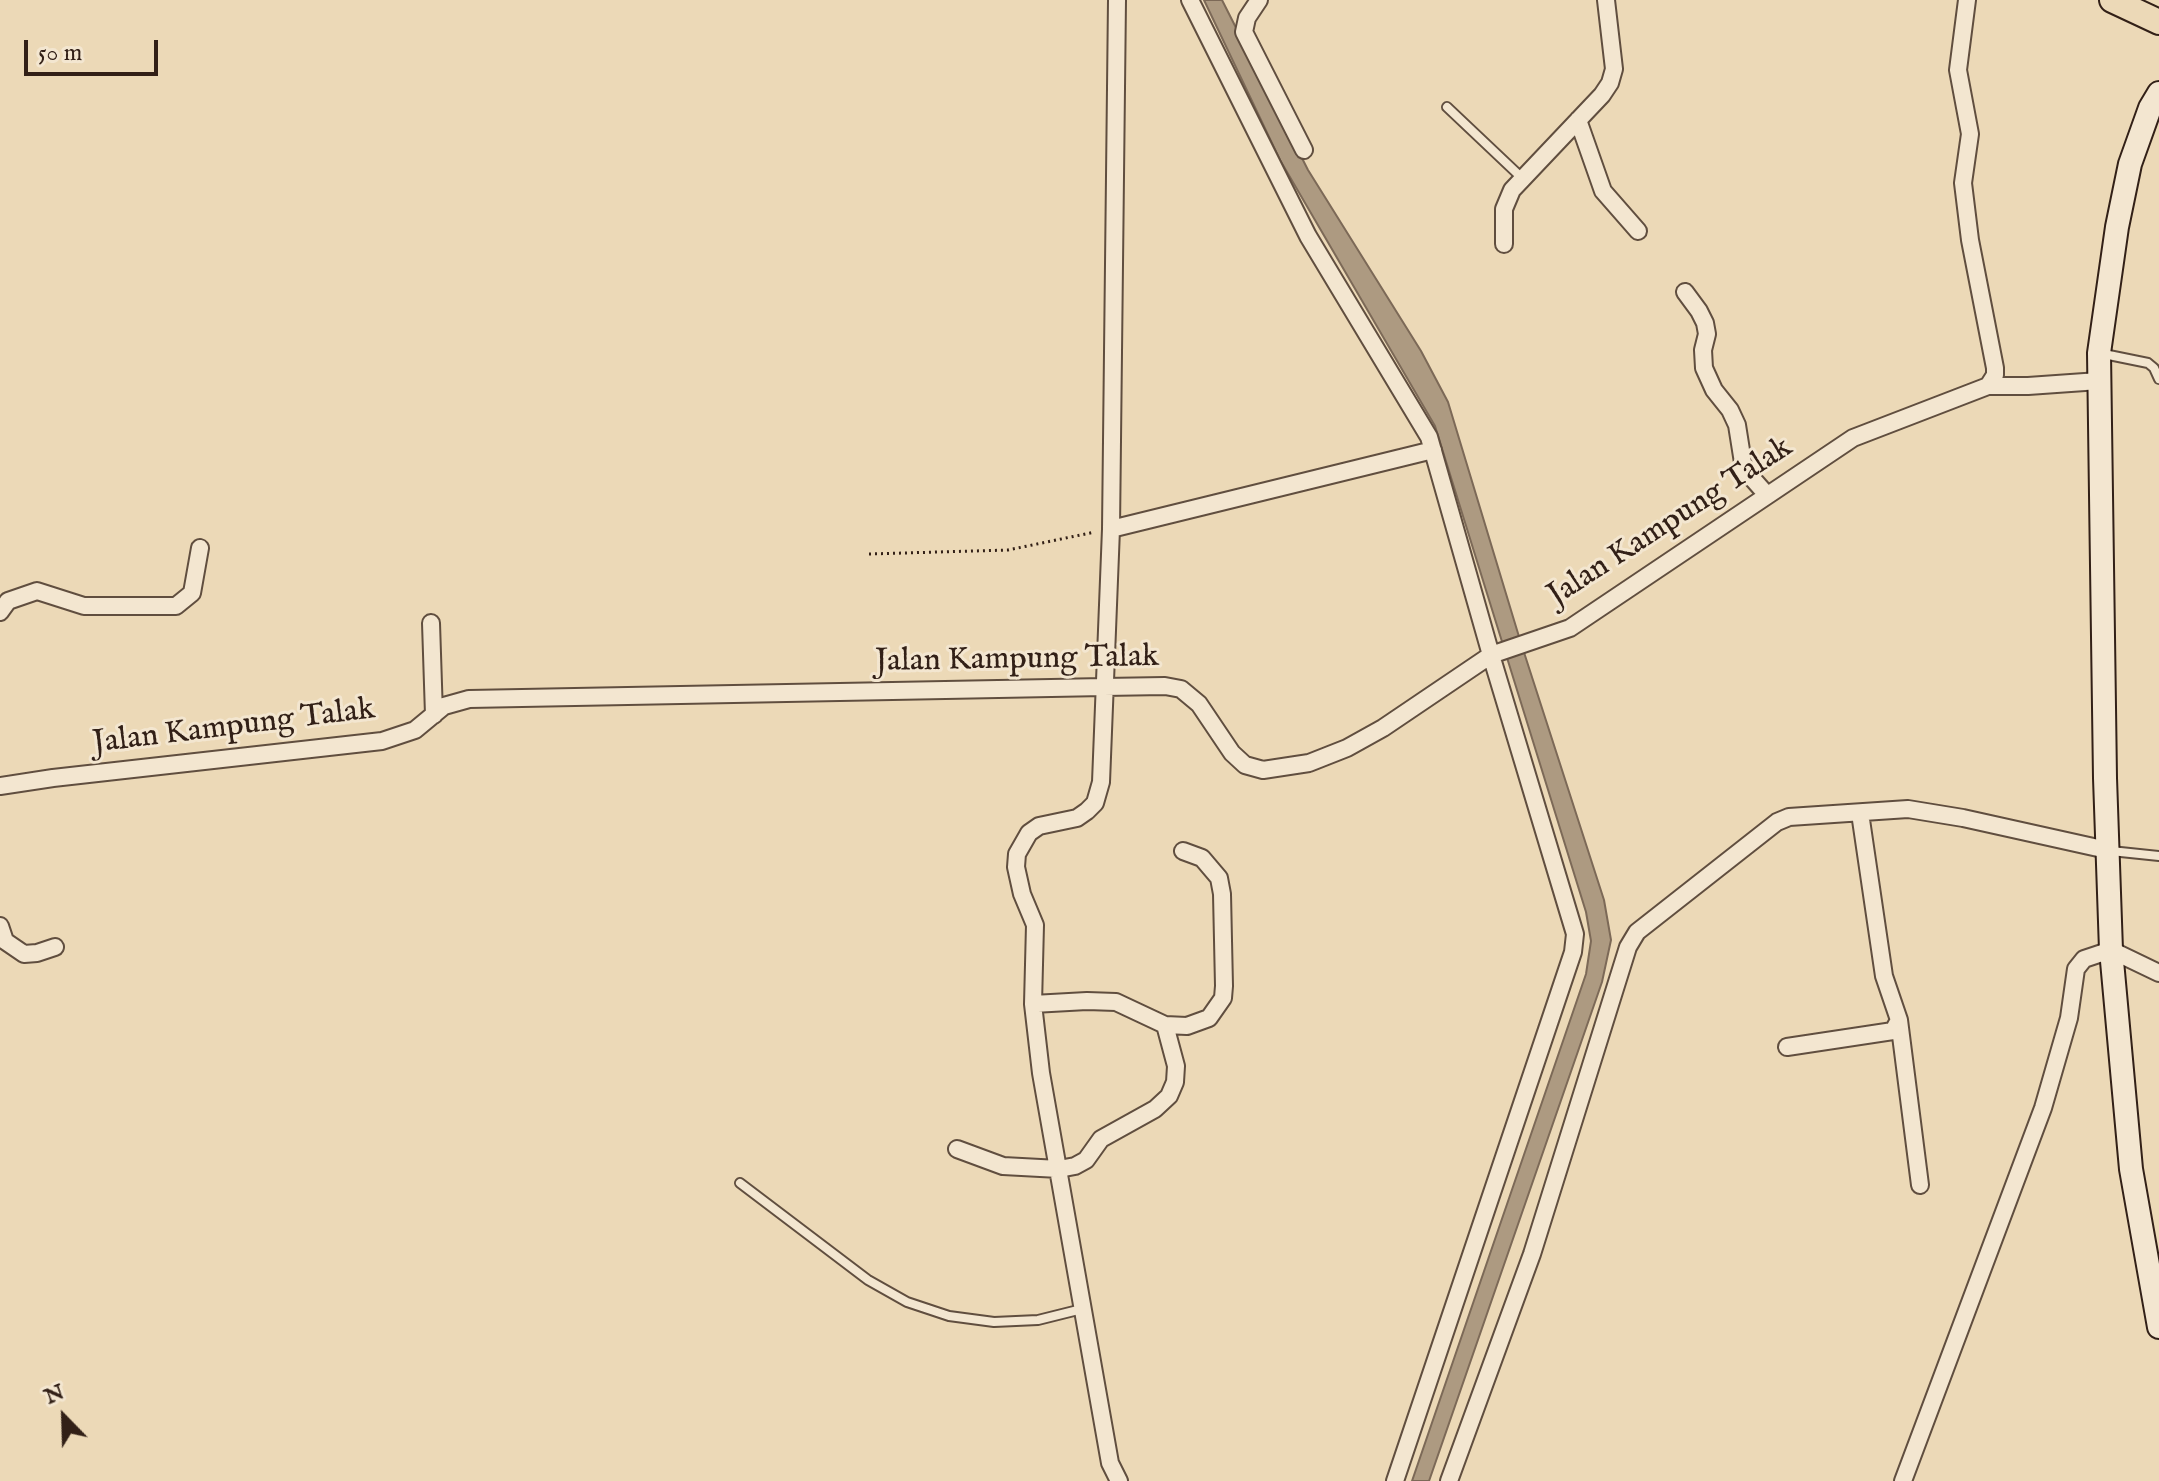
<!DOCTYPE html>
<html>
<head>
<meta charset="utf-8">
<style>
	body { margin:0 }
	#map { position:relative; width:2159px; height:1481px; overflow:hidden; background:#ecd9b7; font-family:"IM FELL English",serif }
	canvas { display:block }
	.north { position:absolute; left:24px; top:1377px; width:80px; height:80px; -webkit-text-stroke:6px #f3e6d0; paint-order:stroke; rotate:337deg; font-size:22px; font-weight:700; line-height:32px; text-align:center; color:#322017 }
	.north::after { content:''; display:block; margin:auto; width:28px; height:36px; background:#322017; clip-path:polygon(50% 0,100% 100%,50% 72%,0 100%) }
	.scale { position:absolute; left:24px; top:40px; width:134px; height:36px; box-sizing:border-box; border:4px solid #322017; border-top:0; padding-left:10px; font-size:24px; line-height:28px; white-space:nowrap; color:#322017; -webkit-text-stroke:6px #f3e6d0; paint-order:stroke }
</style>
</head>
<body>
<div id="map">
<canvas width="2159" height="1481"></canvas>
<div class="north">N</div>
<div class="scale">50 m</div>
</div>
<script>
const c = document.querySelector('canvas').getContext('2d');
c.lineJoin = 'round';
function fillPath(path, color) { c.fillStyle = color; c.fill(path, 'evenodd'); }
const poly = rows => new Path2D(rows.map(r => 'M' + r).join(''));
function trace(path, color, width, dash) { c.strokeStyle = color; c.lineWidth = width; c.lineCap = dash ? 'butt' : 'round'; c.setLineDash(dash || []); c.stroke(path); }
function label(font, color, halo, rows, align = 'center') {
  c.font = font + ' "IM FELL English",serif'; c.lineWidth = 6; c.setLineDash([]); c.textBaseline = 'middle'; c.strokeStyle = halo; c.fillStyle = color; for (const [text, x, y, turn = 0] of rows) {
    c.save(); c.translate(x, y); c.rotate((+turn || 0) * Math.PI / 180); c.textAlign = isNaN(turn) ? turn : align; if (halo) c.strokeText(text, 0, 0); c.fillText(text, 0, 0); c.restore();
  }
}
const water = poly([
	[1204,0,1222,0,1308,170,1421,351,1448,402,1520,640,1604,900,1611,940,1602,982,1429,1481,1412,1481,1586,974,1591,941,1586,912,1435,426,1280,160,1204,0]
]);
const path = poly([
	[869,554,1008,550,1095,532]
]);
const lane = poly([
	[1447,107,1521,177],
	[2099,353,2148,363,2154,368,2159,379],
	[2111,851,2159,856],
	[740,1183,868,1280,907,1302,949,1316,994,1322,1038,1320,1082,1309]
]);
const street = poly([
	[1117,0,1111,529,1101,782,1095,803,1087,811,1077,818,1039,826,1029,833,1017,854,1016,867,1022,894,1035,925,1033,1004,1041,1073,1110,1463,1119,1481],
	[1190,0,1308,236,1429,437,1491,655,1575,934,1573,952,1395,1481],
	[1259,0,1247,18,1244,32,1304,150],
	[1967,0,1958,70,1970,134,1963,183,1970,240,1995,368,1995,375,1988,386],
	[1578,120,1603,191,1638,231],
	[1504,244,1504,209,1512,190,1602,95,1610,83,1614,69,1606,0],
	[1685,292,1699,311,1705,323,1707,334,1703,350,1704,368,1714,390,1730,410,1737,425,1744,469,1767,495],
	[1111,529,1433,450],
	[0,612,8,601,37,591,84,606,176,606,192,593,200,548],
	[431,623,434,715],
	[0,786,53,778,382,741,415,730,444,706,469,699,1104,687,1165,686,1181,689,1199,704,1232,753,1245,765,1263,770,1309,763,1347,748,1383,728,1491,655,1570,628,1853,438,1988,386,2028,386,2099,381],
	[1860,813,1884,976,1899,1020,1920,1185],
	[0,926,5,941,24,954,37,953,55,947],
	[1165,1025,1187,1026,1209,1018,1223,998,1224,986,1222,894,1219,878,1202,858,1183,851],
	[1787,1047,1893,1031,1899,1020],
	[957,1149,1003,1166,1059,1169,1075,1166,1086,1160,1101,1139,1155,1109,1169,1096,1175,1082,1176,1066,1165,1025,1116,1002,1087,1001,1033,1004],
	[1449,1481,1532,1254,1628,947,1637,932,1777,822,1789,817,1908,809,1963,818,2107,850],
	[1903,1481,2043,1108,2069,1018,2076,969,2084,959,2111,950,2159,973]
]);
const secondary = poly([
	[2159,93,2150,108,2130,164,2117,227,2099,353,2105,778,2111,950,2131,1169,2159,1327]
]);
const primary = poly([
	[2112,0,2159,22]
]);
const streetNames = [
	["Jalan Kampung Talak",1671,523,-33],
	["Jalan Kampung Talak",1017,661,-1],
	["Jalan Kampung Talak",234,728,-7]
];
fillPath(water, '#ad9a81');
trace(water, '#7c6957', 2);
trace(lane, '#604e3f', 12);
trace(street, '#604e3f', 20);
trace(secondary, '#322017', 26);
trace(primary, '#322017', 28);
trace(path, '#322017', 3, [2, 4]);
trace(lane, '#f3e6d0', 8);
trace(street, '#f3e6d0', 16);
trace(secondary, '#f3e6d0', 22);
trace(primary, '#ecd9b7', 24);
label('32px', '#322017', '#f3e6d0', streetNames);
</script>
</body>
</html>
